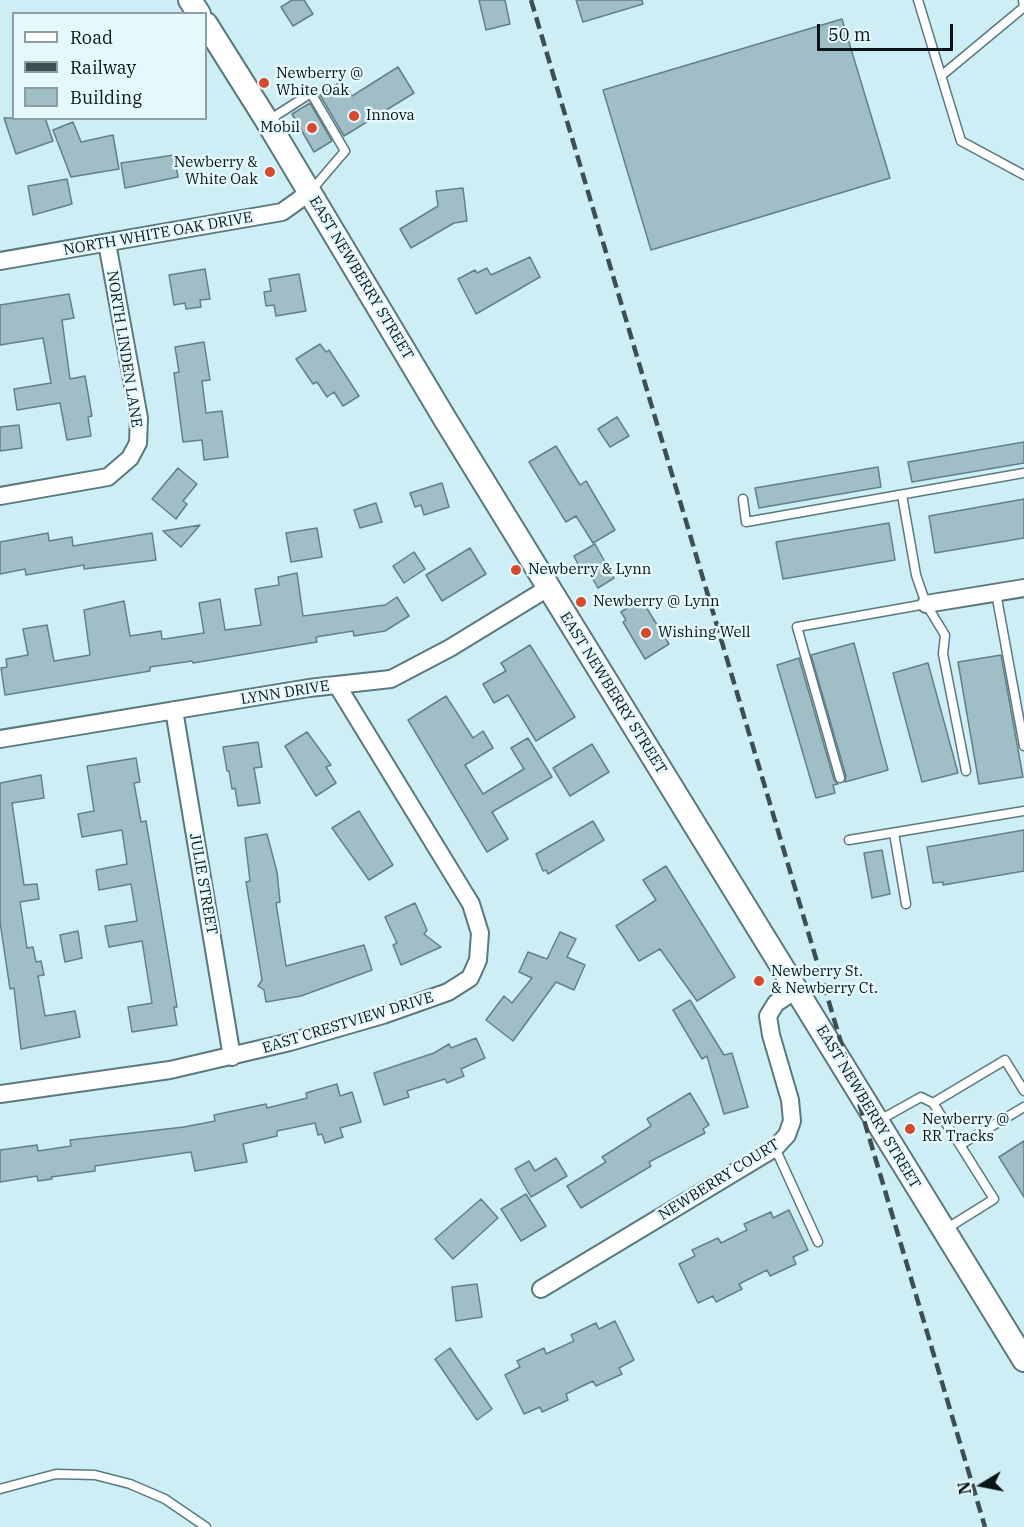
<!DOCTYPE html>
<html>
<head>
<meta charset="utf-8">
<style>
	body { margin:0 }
	#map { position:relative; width:1024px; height:1527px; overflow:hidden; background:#cdeef5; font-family:"IBM Plex Serif",serif }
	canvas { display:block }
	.legend { position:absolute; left:12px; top:12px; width:195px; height:108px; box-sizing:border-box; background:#e5f8fd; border:2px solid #8d9da1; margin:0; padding:8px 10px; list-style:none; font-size:18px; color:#091518 }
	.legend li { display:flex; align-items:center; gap:12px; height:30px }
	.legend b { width:30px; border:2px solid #8d9da1 }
	.north { position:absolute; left:952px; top:1455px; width:60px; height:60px; -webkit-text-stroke:4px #e5f8fd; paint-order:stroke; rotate:260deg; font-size:16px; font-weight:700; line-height:24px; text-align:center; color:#091518 }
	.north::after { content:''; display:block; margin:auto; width:21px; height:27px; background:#091518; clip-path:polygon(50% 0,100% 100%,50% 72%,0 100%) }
	.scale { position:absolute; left:817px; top:24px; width:136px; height:27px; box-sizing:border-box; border:3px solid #091518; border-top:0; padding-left:8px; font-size:18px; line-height:21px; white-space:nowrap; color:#091518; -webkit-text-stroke:4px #e5f8fd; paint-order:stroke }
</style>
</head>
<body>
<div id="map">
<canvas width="1024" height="1527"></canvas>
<ul class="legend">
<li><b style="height:8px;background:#fff"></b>Road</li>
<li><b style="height:8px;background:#3e4f53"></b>Railway</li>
<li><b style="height:16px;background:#9fbec6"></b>Building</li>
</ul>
<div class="north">N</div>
<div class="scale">50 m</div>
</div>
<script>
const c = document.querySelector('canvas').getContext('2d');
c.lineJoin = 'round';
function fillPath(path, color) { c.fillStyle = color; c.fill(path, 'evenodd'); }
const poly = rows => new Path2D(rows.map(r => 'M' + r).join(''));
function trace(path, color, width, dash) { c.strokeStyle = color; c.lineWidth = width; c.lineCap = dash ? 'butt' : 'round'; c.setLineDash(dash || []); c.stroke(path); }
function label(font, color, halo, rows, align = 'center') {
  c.font = font + ' "IBM Plex Serif",serif'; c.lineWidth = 5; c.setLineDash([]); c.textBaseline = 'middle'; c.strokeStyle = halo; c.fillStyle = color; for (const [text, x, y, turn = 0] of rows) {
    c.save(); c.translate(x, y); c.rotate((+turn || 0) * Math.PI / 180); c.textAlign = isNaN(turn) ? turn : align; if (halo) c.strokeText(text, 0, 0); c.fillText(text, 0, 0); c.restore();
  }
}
const building = poly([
	[292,0,304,0,313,14,293,26,281,7,292,0],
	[479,0,505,0,510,24,486,30,479,0],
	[576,0,642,0,643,4,583,22,576,0],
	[842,19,890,178,651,250,603,90,842,19],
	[398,67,414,93,344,136,320,95,342,81,352,96,398,67],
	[310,103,332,141,314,152,292,114,310,103],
	[4,118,45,118,53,141,16,154,4,118],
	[73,122,81,142,113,135,119,169,71,177,53,130,73,122],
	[174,155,178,177,125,188,121,163,174,155],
	[67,179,72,204,33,215,28,186,67,179],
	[463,188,467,221,454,223,411,248,400,229,438,206,436,191,463,188],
	[530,257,540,277,476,314,458,279,475,270,477,273,487,268,491,275,530,257],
	[205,269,210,299,200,300,201,307,186,309,185,303,174,305,169,275,205,269],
	[299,274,306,311,276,316,274,305,266,306,264,292,271,291,269,279,299,274],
	[69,294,74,318,62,320,70,379,85,376,92,416,88,417,91,436,67,440,60,403,17,410,14,389,51,383,43,338,0,345,0,305,69,294],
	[204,342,210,380,202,381,206,413,222,411,228,457,204,460,202,440,183,442,174,373,179,372,175,347,204,342],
	[320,344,326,352,329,350,359,396,343,406,334,392,327,397,317,382,313,384,296,359,320,344],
	[617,417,629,436,610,447,598,429,617,417],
	[19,425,22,448,0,451,0,427,19,425],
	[1024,442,1024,463,912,482,908,462,1024,442],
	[556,446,580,485,586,481,615,530,593,543,576,516,566,522,529,462,556,446],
	[878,467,881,487,759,508,755,488,878,467],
	[178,468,197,484,183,501,187,504,176,519,152,499,178,468],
	[442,483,449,507,424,515,421,505,415,507,410,493,442,483],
	[1024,499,1024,538,935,553,929,516,1024,499],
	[376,503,382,522,360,528,354,510,376,503],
	[889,523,895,560,783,579,776,542,889,523],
	[200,525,181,547,163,531,200,525],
	[317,528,322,557,291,562,286,533,317,528],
	[48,533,49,541,72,537,73,546,152,533,156,560,84,569,84,565,26,575,25,569,0,574,0,542,48,533],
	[595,544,614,578,598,588,586,567,581,570,574,556,595,544],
	[470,548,486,574,442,601,426,575,470,548],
	[414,552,425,569,404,583,393,566,414,552],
	[297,573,303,616,385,605,397,597,409,616,385,631,354,636,353,631,316,637,317,642,193,663,192,661,150,667,150,671,5,695,1,668,7,667,6,659,28,655,23,629,47,625,54,661,90,655,84,610,124,601,130,636,161,631,162,639,165,639,204,633,199,603,220,599,225,630,261,625,255,589,279,585,278,577,297,573],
	[641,599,669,644,645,659,623,622,626,620,621,612,641,599],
	[854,643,888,770,845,782,846,776,811,655,854,643],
	[530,645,575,717,536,741,508,695,494,703,483,684,506,671,501,663,530,645],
	[1001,655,1023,777,979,784,958,662,1001,655],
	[799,658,834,780,838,784,833,785,835,793,816,798,777,665,799,658],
	[928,663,958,773,922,782,893,673,928,663],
	[446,696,473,738,483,731,493,748,465,765,483,794,524,769,511,748,528,738,552,777,492,812,508,839,487,852,408,720,446,696],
	[307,732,331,765,326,767,336,783,316,796,285,746,307,732],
	[258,742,262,767,254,768,260,803,238,806,235,788,232,789,229,771,227,771,223,747,258,742],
	[592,744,609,772,570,796,553,768,592,744],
	[136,758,140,782,134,783,141,822,146,821,177,1007,174,1007,177,1025,132,1032,128,1007,152,1003,142,941,109,947,105,926,137,921,131,884,99,890,96,870,127,864,122,830,82,837,78,814,94,811,87,766,136,758],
	[41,775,44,798,12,803,24,885,37,884,39,899,20,902,23,921,27,948,33,947,36,962,41,961,44,975,38,976,45,1016,75,1011,80,1037,21,1049,14,988,10,989,0,922,0,783,41,775],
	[359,811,393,865,369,880,332,828,359,811],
	[593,821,604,840,548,874,546,870,543,871,536,854,593,821],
	[1024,830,1024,871,943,885,943,882,933,883,927,847,1024,830],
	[267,834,277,872,280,902,276,903,286,966,364,945,372,970,301,996,266,1002,264,990,258,986,262,980,246,882,250,881,245,838,267,834],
	[882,850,890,894,872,898,864,853,882,850],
	[666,866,735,977,697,1001,660,949,639,961,616,926,656,900,643,880,666,866],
	[415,903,427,930,424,934,441,947,401,965,393,945,397,943,385,917,415,903],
	[78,931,82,958,65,962,60,935,78,931],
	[560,932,576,939,567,957,585,965,574,990,556,982,513,1041,486,1020,504,996,512,1003,532,978,519,972,528,952,547,959,560,932],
	[690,1000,724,1055,732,1053,748,1107,724,1114,707,1056,702,1059,673,1010,690,1000],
	[476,1038,485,1058,461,1069,464,1076,447,1083,445,1079,407,1091,409,1097,384,1105,374,1073,434,1053,449,1044,451,1048,476,1038],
	[337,1084,340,1096,352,1092,361,1122,340,1128,343,1137,325,1143,322,1134,318,1135,315,1123,277,1131,277,1136,243,1144,247,1162,229,1165,195,1171,191,1152,95,1166,95,1171,51,1177,52,1179,38,1181,37,1176,0,1182,0,1150,37,1145,38,1151,71,1146,70,1140,184,1127,215,1121,214,1115,266,1104,267,1108,307,1098,306,1093,337,1084],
	[690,1093,709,1125,703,1129,705,1133,649,1162,651,1166,581,1208,567,1186,606,1162,602,1157,651,1126,647,1119,690,1093],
	[1024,1141,1024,1197,999,1157,1024,1141],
	[556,1158,567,1176,531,1197,515,1169,529,1161,535,1171,556,1158],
	[526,1194,546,1226,521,1241,501,1209,526,1194],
	[481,1199,498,1218,453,1259,435,1239,481,1199],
	[789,1210,808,1250,793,1257,796,1264,770,1276,767,1270,739,1284,742,1289,716,1302,713,1296,698,1303,679,1264,695,1256,692,1250,718,1238,721,1243,747,1230,744,1224,771,1212,773,1218,789,1210],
	[477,1284,482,1317,456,1321,452,1287,477,1284],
	[615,1321,634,1360,619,1368,622,1374,596,1386,593,1381,566,1394,568,1400,542,1412,540,1407,524,1414,505,1375,520,1367,517,1361,544,1348,546,1354,574,1341,571,1335,596,1323,599,1329,615,1321],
	[450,1348,492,1409,477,1420,435,1359,450,1348]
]);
const service = poly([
	[918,0,961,141,1024,175],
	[941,76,1024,7,1023,0],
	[269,120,311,93,345,151,310,192],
	[902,495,916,575,926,604,945,635,943,654,966,771],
	[743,499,746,522,1024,473],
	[996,593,1024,746],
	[840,778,797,627,926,604],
	[894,833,906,904],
	[849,840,1024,811],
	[933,1103,1005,1060,1024,1091],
	[878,1121,921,1097,933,1103,960,1145,994,1199,946,1229],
	[960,1145,1024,1107],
	[775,1148,818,1242],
	[0,1489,56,1474,95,1475,130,1484,165,1499,206,1527]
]);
const minor = poly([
	[0,261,282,212,310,192],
	[0,496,108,477,130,458,138,443,139,418,107,243],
	[926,604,1024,588],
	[174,710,232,1057],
	[0,739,309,688,391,679,450,648,548,588],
	[0,1094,170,1070,290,1042,383,1015,448,992,470,978,478,960,480,933,471,904,337,685],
	[541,1289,775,1148,787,1135,792,1121,790,1100,771,1035,768,1016,776,1003,796,990]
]);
const secondary = poly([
	[190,0,199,14],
	[206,24,267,121,445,419,1024,1360]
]);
const rail = poly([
	[531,0,985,1527]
]);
const markers = [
	[264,83,6,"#d54a2d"],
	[354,116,6,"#d54a2d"],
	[312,128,6,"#d54a2d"],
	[270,172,6,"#d54a2d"],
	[516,570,6,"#d54a2d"],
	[581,602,6,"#d54a2d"],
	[646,633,6,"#d54a2d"],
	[759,981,6,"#d54a2d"],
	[910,1129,6,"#d54a2d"]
];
const poiNames = [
	["Newberry @",276,74],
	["White Oak",276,91],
	["Innova",366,116],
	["Mobil",300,128,"right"],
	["Newberry &",258,163,"right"],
	["White Oak",258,180,"right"],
	["Newberry & Lynn",528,570],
	["Newberry @ Lynn",593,602],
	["Wishing Well",658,633],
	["Newberry St.",771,972],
	["& Newberry Ct.",771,989],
	["Newberry @",922,1120],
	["RR Tracks",922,1137]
];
const streetNames = [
	["NORTH WHITE OAK DRIVE",158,234,-10],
	["EAST NEWBERRY STREET",361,278,59],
	["NORTH LINDEN LANE",124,349,81],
	["LYNN DRIVE",285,693,-9],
	["EAST NEWBERRY STREET",613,693,58],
	["JULIE STREET",203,884,80],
	["EAST CRESTVIEW DRIVE",348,1023,-17],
	["EAST NEWBERRY STREET",868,1107,59],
	["NEWBERRY COURT",719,1180,-32]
];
fillPath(building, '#9fbec6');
trace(building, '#638087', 1.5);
trace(service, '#5a787f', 11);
trace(minor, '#5a787f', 20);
trace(secondary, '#5a787f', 26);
trace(service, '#fff', 8);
trace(minor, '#fff', 16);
trace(secondary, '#fff', 22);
trace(rail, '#3e4f53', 4.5, [12, 6]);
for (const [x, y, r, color] of markers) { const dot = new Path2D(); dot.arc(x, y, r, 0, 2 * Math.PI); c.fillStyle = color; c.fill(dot); trace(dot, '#e5f8fd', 2); }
label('15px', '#091518', '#e5f8fd', poiNames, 'left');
label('15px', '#091518', '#e5f8fd', streetNames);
</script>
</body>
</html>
